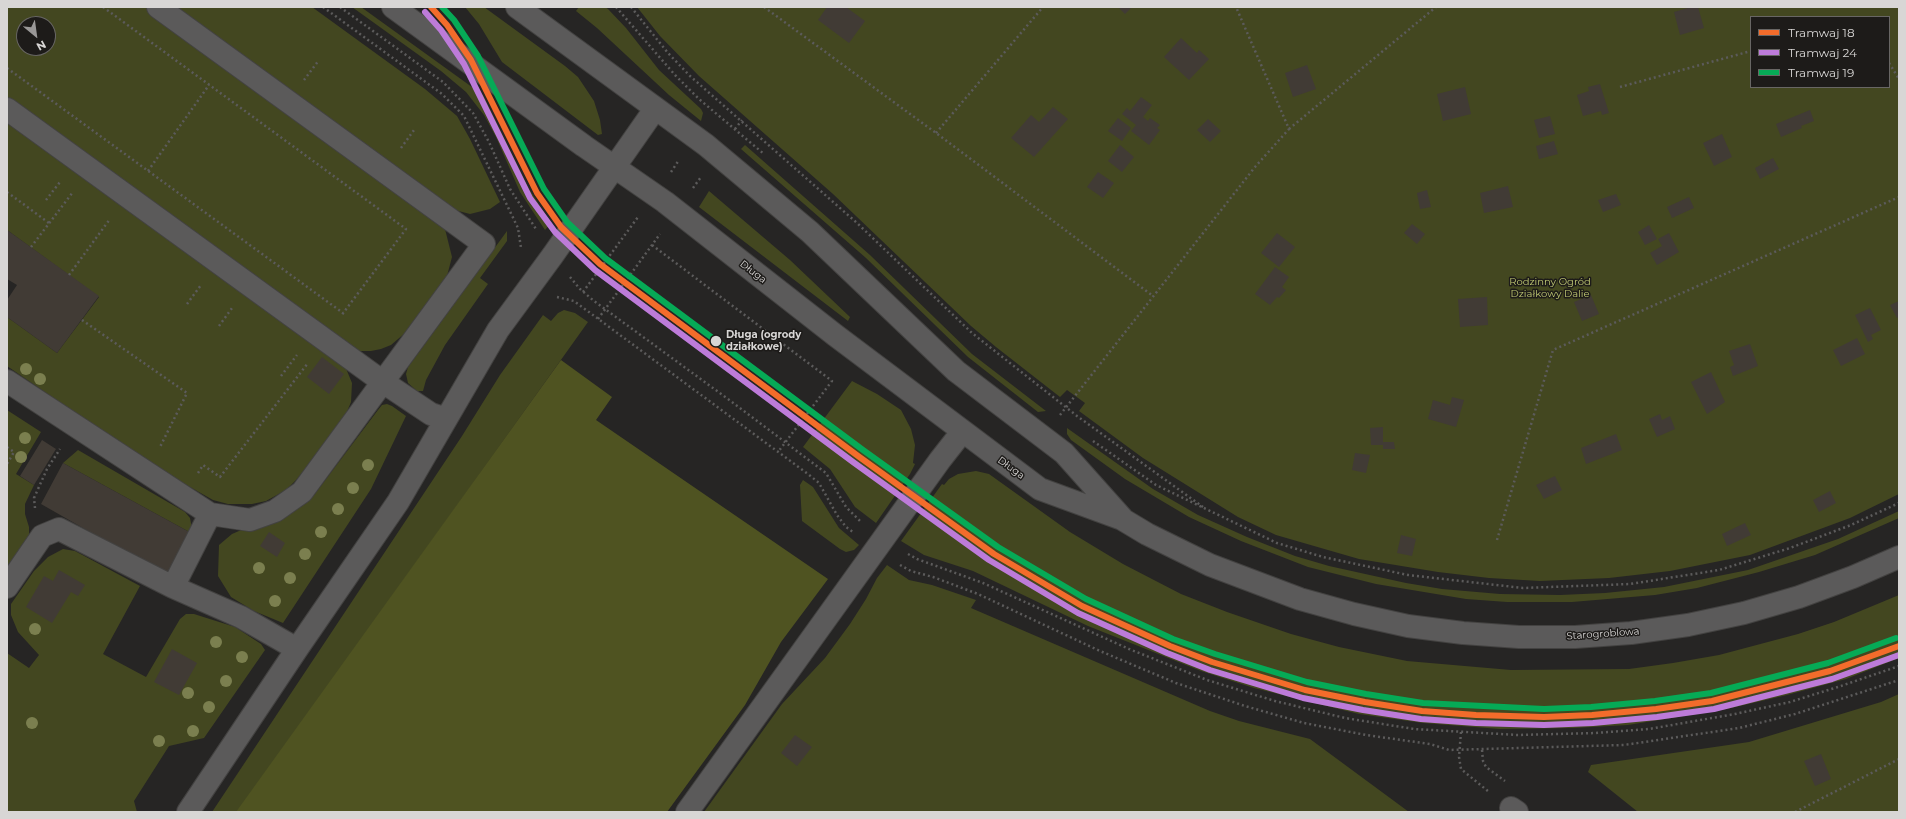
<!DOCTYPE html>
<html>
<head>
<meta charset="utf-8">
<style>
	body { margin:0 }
	#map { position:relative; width:1906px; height:819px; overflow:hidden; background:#262524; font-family:Montserrat,sans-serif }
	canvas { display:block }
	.frame { position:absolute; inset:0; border:8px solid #d8d6d5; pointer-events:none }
	.legend { position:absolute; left:1750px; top:16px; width:140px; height:72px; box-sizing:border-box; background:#1d1b19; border:1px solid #686664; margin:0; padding:5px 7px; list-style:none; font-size:12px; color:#d8d6d5 }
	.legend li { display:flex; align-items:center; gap:8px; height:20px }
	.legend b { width:20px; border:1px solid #686664 }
	.north { position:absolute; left:16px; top:16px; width:40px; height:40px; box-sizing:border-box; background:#1d1b19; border:1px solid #686664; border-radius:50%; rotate:151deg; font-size:11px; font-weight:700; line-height:16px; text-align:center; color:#d8d6d5 }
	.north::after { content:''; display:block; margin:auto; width:14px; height:18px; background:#9a9897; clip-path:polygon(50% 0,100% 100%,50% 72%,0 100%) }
</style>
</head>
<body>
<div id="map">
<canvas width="1906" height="819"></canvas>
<div class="frame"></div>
<ul class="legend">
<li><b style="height:5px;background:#f36c2b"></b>Tramwaj 18</li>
<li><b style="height:5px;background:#bd7bd9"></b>Tramwaj 24</li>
<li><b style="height:5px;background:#06aa56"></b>Tramwaj 19</li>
</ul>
<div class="north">N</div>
</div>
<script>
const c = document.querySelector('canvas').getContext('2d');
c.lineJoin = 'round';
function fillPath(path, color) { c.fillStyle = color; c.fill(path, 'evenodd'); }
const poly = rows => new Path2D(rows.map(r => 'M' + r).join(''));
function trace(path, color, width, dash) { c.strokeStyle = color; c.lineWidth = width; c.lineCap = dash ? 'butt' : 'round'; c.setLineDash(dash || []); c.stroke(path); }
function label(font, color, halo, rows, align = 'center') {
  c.font = font + ' Montserrat,sans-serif'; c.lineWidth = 3; c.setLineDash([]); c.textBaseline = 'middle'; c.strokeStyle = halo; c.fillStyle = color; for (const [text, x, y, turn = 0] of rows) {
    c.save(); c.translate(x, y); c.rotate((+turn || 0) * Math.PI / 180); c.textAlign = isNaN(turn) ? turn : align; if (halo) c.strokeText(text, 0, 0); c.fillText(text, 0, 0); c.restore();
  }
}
const green = poly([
	[7,7,145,7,418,205,445,229,452,257,447,276,405,333,391,345,381,349,371,351,356,351,189,228,7,97],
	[24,24,48,24,48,48,24,48],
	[174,7,312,7,425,89,457,116,470,139,500,202,490,209,470,214,447,208],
	[352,7,361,7,483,95,529,189,551,223,545,230,520,192,496,137,484,115,466,92,441,71],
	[465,7,484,7,565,66,578,77,594,101,600,120,602,134,598,135,502,62,479,24],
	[579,7,605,7,608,9,626,28,659,70,701,109,703,113,701,121,669,95,597,28,576,11],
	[637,7,1899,7,1899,494,1850,518,1750,555,1670,571,1609,578,1540,581,1489,578,1438,572,1359,559,1276,535,1238,517,1143,458,1079,411,1085,403,1067,390,1060,397,996,347,971,326,833,194,699,76,660,36],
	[1751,17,1889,17,1889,87,1751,87],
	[7,116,345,366,352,383,351,402,346,414,310,464,296,480,286,490,266,501,252,504,228,504,213,500,151,465,7,366,7,317,57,353,99,297,7,230],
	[745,145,870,255,972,354,1046,411,1038,412,968,357,866,258,741,149],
	[709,191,790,260,850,317,848,321,699,207],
	[507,231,507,241,480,278,488,284,445,345,426,380,423,391,417,391,408,383,406,374,408,367],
	[564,310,575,313,588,322,238,812,212,812,462,436,500,375,543,315,551,321,558,313],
	[852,381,877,394,901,410,911,429,915,445,913,463,915,464,910,474,876,523,855,507,830,469,803,447],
	[387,404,392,406,406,416,371,489,283,623,254,611,231,597,218,576,219,545,232,534,306,502,314,495,378,410,382,405],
	[7,410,41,432,16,474,34,485,25,504,25,514,29,527,29,545,7,578],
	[1067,428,1153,489,1198,515,1247,537,1295,556,1329,566,1406,583,1442,589,1500,594,1560,595,1605,593,1664,587,1748,570,1838,539,1899,511,1899,518,1815,555,1759,572,1697,588,1655,595,1572,602,1507,602,1466,599,1376,584,1308,567,1241,541,1189,517,1125,479,1071,440,1067,434],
	[78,450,185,512,190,518,193,534,63,463],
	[976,471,989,474,1070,532,1123,564,1181,594,1227,612,1291,634,1339,647,1407,661,1511,670,1629,669,1673,663,1719,655,1798,634,1834,622,1899,595,1899,658,1846,679,1787,695,1727,709,1628,725,1573,728,1500,729,1423,723,1359,714,1254,688,1201,671,1088,626,973,571,924,555,901,541,942,484,944,485,949,479,958,474],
	[803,480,813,487,839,528,859,545,854,550,846,552,840,549,802,521,800,485],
	[63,549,75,551,140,586,103,654,146,677,180,619,186,614,194,614,235,627,261,644,265,650,204,738,169,746,134,801,137,812,7,812,7,653,29,668,39,655,18,632,11,615,11,604,34,571,48,557],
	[887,565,909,580,932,585,976,600,971,608,1210,711,1239,721,1310,739,1409,812,704,812,782,704,825,658,850,624,866,599,877,578],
	[1899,694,1899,812,1638,812,1588,772,1591,765,1749,742,1881,702]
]);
const forest = poly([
	[561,360,612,397,596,420,828,579,781,642,745,705,667,812,236,812]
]);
const building = poly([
	[827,7,846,7,865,21,849,43,818,20],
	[1118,7,1132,7,1125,14],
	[1691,7,1698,7,1704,28,1680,35,1674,12],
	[1181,38,1197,53,1199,50,1209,59,1189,80,1164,57],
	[1307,65,1316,89,1293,97,1285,73],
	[1600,84,1609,113,1602,115,1601,111,1583,116,1577,95,1589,91,1588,87],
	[1465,87,1471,114,1443,121,1437,94],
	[1141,97,1152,105,1143,117,1148,121,1150,118,1160,125,1157,128,1160,130,1149,145,1131,131,1136,125,1122,114,1127,108,1130,111],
	[1053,107,1068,119,1034,157,1011,138,1031,115,1039,122],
	[1810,110,1814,121,1801,126,1802,128,1781,137,1776,124],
	[1550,116,1555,134,1539,138,1534,120],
	[1118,118,1131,128,1122,141,1108,131],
	[1208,119,1221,131,1210,142,1197,130],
	[1722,134,1732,157,1714,166,1703,143],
	[1554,141,1558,154,1539,159,1536,146],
	[1120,145,1134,157,1122,172,1108,161],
	[1773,158,1779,169,1760,179,1755,168],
	[1098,172,1114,183,1103,198,1087,187],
	[1508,186,1513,207,1484,213,1480,193],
	[1427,190,1431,207,1420,209,1417,193],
	[1616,194,1621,205,1603,212,1598,200],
	[1689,197,1694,208,1672,218,1667,207],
	[1412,224,1425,234,1417,244,1404,233],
	[1649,225,1657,239,1645,245,1638,232],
	[7,230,99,296,57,353,7,317,7,300,17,285,7,279],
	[1277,233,1295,247,1279,267,1261,253],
	[1669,233,1679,252,1657,265,1650,253,1662,246,1658,239],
	[1275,267,1289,277,1282,287,1286,290,1279,298,1277,297,1270,305,1255,294],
	[1591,295,1599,314,1582,321,1574,302],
	[1487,297,1488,325,1460,327,1458,299],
	[1899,301,1899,317,1897,318,1890,305],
	[1870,308,1881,330,1871,335,1873,339,1868,342,1855,315],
	[1857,338,1865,354,1841,366,1833,350],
	[1750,344,1758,366,1733,376,1730,367,1734,365,1729,351],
	[322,357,344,374,329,394,307,377],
	[1711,372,1725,402,1707,414,1691,382],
	[1452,397,1464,400,1456,427,1428,419,1433,400,1450,405],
	[1660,414,1662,420,1670,416,1675,429,1657,437,1649,419],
	[1383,427,1383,442,1394,442,1395,449,1383,449,1383,445,1371,445,1370,428],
	[1616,434,1622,450,1586,464,1581,448],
	[42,440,56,449,34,485,20,476],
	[1355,453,1370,455,1366,473,1352,470],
	[63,463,193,534,169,577,41,504],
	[1555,476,1562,490,1544,499,1536,485],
	[1830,491,1836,503,1819,512,1813,500],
	[1745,523,1751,535,1727,546,1722,534],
	[269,532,285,543,277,557,260,546],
	[1401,535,1416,539,1412,556,1397,553],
	[59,570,85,585,78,596,71,592,52,623,26,607,44,576,53,581],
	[172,649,197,663,179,695,154,682],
	[795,735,812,747,797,766,781,753],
	[1821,754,1831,779,1815,786,1804,761]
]);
const path = poly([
	[103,7,406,229,341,316],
	[323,7,442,94,464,116,518,228,521,248],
	[340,7,443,82,473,113,489,142,510,189,536,229],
	[616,7,675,75,699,99,764,154],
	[631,7,668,53,690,76,857,223,972,333,1077,416,1203,507],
	[764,7,936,133,1153,296],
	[1889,63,1899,79],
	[7,68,343,313],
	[304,80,319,60],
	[1620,87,1751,51],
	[735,129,742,120],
	[1289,129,1436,7],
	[936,133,1043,7],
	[401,148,414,130],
	[148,171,209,85],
	[671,172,679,160],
	[693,188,701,177],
	[7,192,49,223],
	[46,200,60,182],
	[652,245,832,381,778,452],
	[31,247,73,192],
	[69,275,110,219],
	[570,277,580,289,594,301,728,399,826,473,846,507,861,522],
	[583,292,638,217],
	[557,297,574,301,808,474,819,483,837,515,846,527,853,532],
	[187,304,201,285],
	[598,319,660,234],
	[82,320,187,393,160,447],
	[219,326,232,308],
	[281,376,297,355],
	[1060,415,1255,167,1289,129,1236,7],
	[1093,441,1156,485,1277,543,1323,557,1408,575,1523,588,1630,584,1719,570,1790,548,1851,525,1899,503],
	[7,447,14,452,7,464],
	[198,473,203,465,220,477,308,363],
	[35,508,34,498,47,469,60,449],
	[1497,540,1553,350,1899,197],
	[908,554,917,559,983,583,1129,649,1207,680,1275,701,1345,718,1414,729,1518,735,1596,733,1649,729,1735,714,1790,702,1841,686,1899,666],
	[900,565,911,571,933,577,978,594,1100,651,1176,683,1245,706,1304,723,1366,735,1430,744,1449,750,1624,745,1739,728,1795,714,1899,680],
	[1461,732,1459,757,1461,769,1489,792],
	[1482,750,1483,761,1486,767,1505,781],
	[1795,812,1899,759]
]);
const minor = poly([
	[393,7,584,146,665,202,835,335,1040,489,1122,519,1147,534,1210,565,1300,599,1354,614,1408,626,1463,633,1519,637,1575,637,1631,633,1688,625,1744,613,1799,597,1853,577,1899,557],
	[517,7,706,145,810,232,956,371,1064,453,1122,518],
	[7,109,383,382,431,414,446,419],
	[7,381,210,514,250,520,275,511,302,492,484,244,158,7],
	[7,587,42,536,59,529,173,587,210,514],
	[173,587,241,617,297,649],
	[1511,808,1517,812],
	[188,812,297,649,398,502,498,330,553,255,655,109],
	[687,812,940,460,962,432]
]);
const tram1 = poly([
	[431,7,447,25,471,60,537,193,561,227,600,264,858,456,994,554,1082,606,1170,646,1212,662,1305,690,1365,702,1422,711,1476,715,1544,717,1592,715,1656,709,1712,701,1830,671,1899,646]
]);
const tram2 = poly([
	[425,12,441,30,464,64,530,198,555,232,595,270,853,462,989,560,1078,613,1167,653,1210,670,1303,698,1363,710,1421,719,1476,723,1544,725,1593,723,1657,717,1714,709,1832,679,1899,655]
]);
const tram3 = poly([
	[442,7,454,20,478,56,544,189,567,222,605,258,863,450,998,547,1086,599,1173,639,1215,654,1307,682,1366,694,1423,703,1544,709,1591,707,1655,701,1711,693,1828,663,1896,638]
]);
const trees = [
	[26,369],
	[40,379],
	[25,438],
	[21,457],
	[368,465],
	[353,488],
	[338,509],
	[321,532],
	[305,554],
	[259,568],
	[290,578],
	[275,601],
	[35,629],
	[216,642],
	[242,657],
	[226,681],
	[188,693],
	[209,707],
	[32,723],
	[193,731],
	[159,741]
];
const markers = [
	[716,341,6,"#d8d6d5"]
];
const streetNames = [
	["Długa",753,272,38],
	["Długa",1011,468,36],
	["Starogroblowa",1603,634,-4]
];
const parkNames = [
	["Rodzinny Ogród",1550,282],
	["Działkowy Dalie",1550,294]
];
const stopNames = [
	["Długa (ogrody",726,335],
	["działkowe)",726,347]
];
fillPath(green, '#434720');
fillPath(forest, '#4f5321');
fillPath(building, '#413b35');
trace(minor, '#434241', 24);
trace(path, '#5c5b5b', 2.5, [2, 3]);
trace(minor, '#5b5a5a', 22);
trace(tram1, '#f36c2b', 6);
trace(tram2, '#bd7bd9', 6);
trace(tram3, '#06aa56', 6);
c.fillStyle = '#7b7f4f';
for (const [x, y] of trees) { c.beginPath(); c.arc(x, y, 6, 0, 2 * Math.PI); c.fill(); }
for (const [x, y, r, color] of markers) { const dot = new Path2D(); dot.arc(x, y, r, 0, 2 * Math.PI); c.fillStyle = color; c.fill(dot); trace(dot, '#1d1b19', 1.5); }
label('10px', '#d8d6d5', '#1d1b19', streetNames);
label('10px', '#c0c973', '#1d1b19', parkNames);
label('bold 10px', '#d8d6d5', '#1d1b19', stopNames, 'left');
</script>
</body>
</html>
